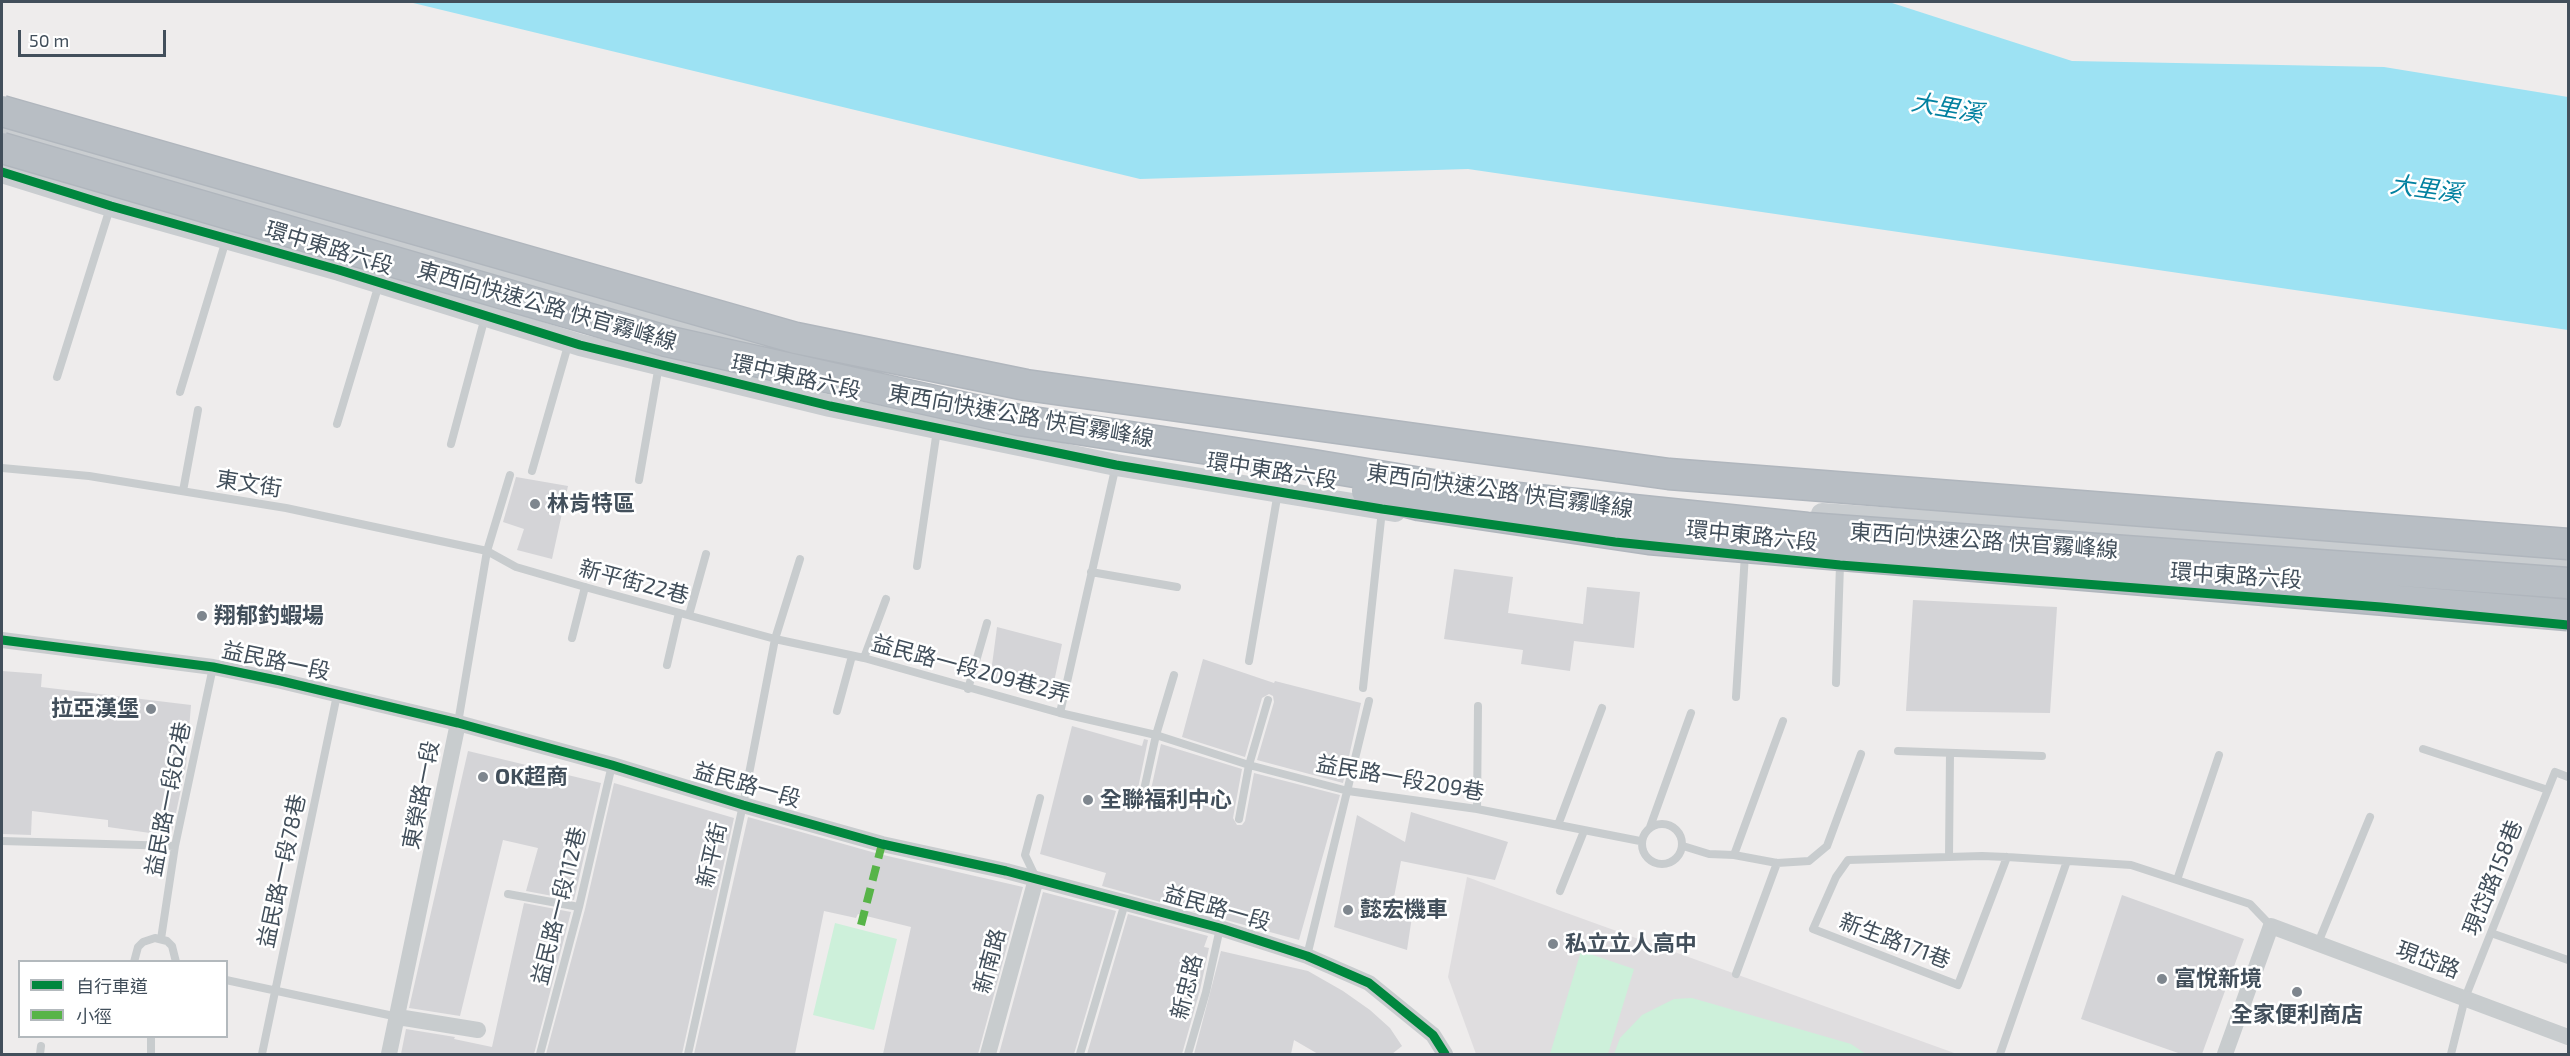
<!DOCTYPE html>
<html>
<head>
<meta charset="utf-8">
<style>
	body { margin:0 }
	#map { position:relative; width:2570px; height:1056px; overflow:hidden; background:#eeecec; font-family:"Exo 2","Noto Sans TC",sans-serif }
	canvas { display:block }
	.frame { position:absolute; inset:0; border:3px solid #424f5b; pointer-events:none }
	.legend { position:absolute; left:18px; top:960px; width:210px; height:78px; box-sizing:border-box; background:#fff; border:2px solid #b3b9bd; margin:0; padding:8px 10px; list-style:none; font-size:18px; color:#424f5b }
	.legend li { display:flex; align-items:center; gap:12px; height:30px }
	.legend b { width:30px; border:2px solid #b3b9bd }
	.scale { position:absolute; left:18px; top:30px; width:148px; height:27px; box-sizing:border-box; border:3px solid #424f5b; border-top:0; padding-left:8px; font-size:18px; line-height:21px; white-space:nowrap; color:#424f5b; -webkit-text-stroke:4px #fff; paint-order:stroke }
</style>
</head>
<body>
<div id="map">
<canvas width="2570" height="1056"></canvas>
<div class="frame"></div>
<ul class="legend">
<li><b style="height:8px;background:#00873e"></b>自行車道</li>
<li><b style="height:8px;background:#57b448"></b>小徑</li>
</ul>
<div class="scale">50 m</div>
</div>
<script>
const c = document.querySelector('canvas').getContext('2d');
c.lineJoin = 'round';
function fillPath(path, color) { c.fillStyle = color; c.fill(path, 'evenodd'); }
const poly = rows => new Path2D(rows.map(r => 'M' + r).join(''));
function trace(path, color, width, dash) { c.strokeStyle = color; c.lineWidth = width; c.lineCap = dash ? 'butt' : 'round'; c.setLineDash(dash || []); c.stroke(path); }
function label(font, color, halo, rows, align = 'center') {
  c.font = font + ' "Exo 2","Noto Sans TC",sans-serif'; c.lineWidth = 5; c.setLineDash([]); c.textBaseline = 'middle'; c.strokeStyle = halo; c.fillStyle = color; for (const [text, x, y, turn = 0] of rows) {
    c.save(); c.translate(x, y); c.rotate((+turn || 0) * Math.PI / 180); c.textAlign = isNaN(turn) ? turn : align; if (halo) c.strokeText(text, 0, 0); c.fillText(text, 0, 0); c.restore();
  }
}
const education = poly([
	[1467,877,1957,1054,1476,1054,1448,977]
]);
const green = poly([
	[835,923,897,939,874,1030,813,1015],
	[1581,951,1634,969,1608,1054,1550,1054],
	[1692,998,1851,1044,1866,1054,1614,1054,1620,1038,1642,1015,1674,999]
]);
const water = poly([
	[409,2,1889,2,2072,61,2384,67,2568,97,2568,330,1468,169,1140,179]
]);
const building = poly([
	[516,477,568,486,552,559,517,550,524,529,503,522],
	[1454,569,1513,577,1508,613,1583,624,1587,587,1640,592,1634,648,1574,641,1570,671,1521,664,1523,650,1444,639],
	[1913,600,2057,607,2050,713,1906,711],
	[997,627,1062,644,1051,696,990,680],
	[1203,659,1274,683,1275,681,1361,703,1343,783,1257,760,1274,702,1273,696,1269,694,1262,698,1245,757,1182,737],
	[2,671,42,674,41,687,191,705,186,766,171,836,108,827,108,820,32,811,31,835,2,834],
	[1072,726,1142,746,1144,739,1148,740,1136,798,1141,805,1167,810,1174,806,1174,801,1170,798,1150,794,1161,744,1242,769,1233,818,1237,825,1242,825,1245,821,1254,773,1340,795,1299,940,1102,886,1106,873,1040,854],
	[468,751,601,783,574,900,526,891,538,848,503,840,460,1016,409,1008],
	[614,783,734,818,682,1054,546,1054,585,909],
	[1411,812,1508,842,1495,880,1401,861,1394,897,1414,903,1407,950,1334,927,1357,815,1405,842],
	[748,817,879,854,1023,887,978,1054,883,1054,911,927,858,914,856,918,824,911,795,1054,694,1054],
	[1043,892,1116,911,1074,1054,999,1054],
	[2122,895,2244,939,2202,1054,2181,1054,2081,1019],
	[524,903,571,912,534,1054,401,1054,406,1029,455,1037,454,1039,492,1047],
	[1128,914,1208,936,1204,947,1209,948,1200,990,1182,1054,1087,1054],
	[1221,951,1308,971,1343,991,1370,1010,1390,1028,1402,1046,1392,1054,1318,1054,1294,1040,1291,1054,1194,1054]
]);
const lane = poly([
	[57,377,110,208],
	[180,392,226,240],
	[337,424,379,284],
	[451,444,485,317],
	[2,468,89,476,286,508,487,551,516,567,585,587,775,639,864,658,1060,713,1156,735,1249,765,1348,791,1477,809,1640,841],
	[532,471,569,342],
	[639,480,659,365],
	[183,491,198,410],
	[917,566,937,430],
	[1091,572,1177,587],
	[689,615,706,554],
	[572,638,585,587],
	[864,658,886,599],
	[1249,661,1278,492],
	[667,665,679,613],
	[1836,683,1840,565],
	[1363,688,1382,510],
	[968,689,987,623],
	[1736,697,1745,554],
	[837,711,852,656],
	[1060,713,1116,465],
	[458,723,487,551,510,475],
	[2423,749,2548,790],
	[1898,751,2042,756],
	[1168,804,1142,799,1156,735,1174,675],
	[1477,809,1478,706],
	[1239,819,1249,765,1268,700],
	'1642 844a20 20 0 1 1 40 0a20 20 0 1 1-40 0Z',
	[1558,825,1602,708],
	[1650,827,1691,713],
	[2,841,175,846],
	[1683,846,1709,854,1734,855,1777,863,1809,861,1827,846,1861,754],
	[1734,855,1783,721],
	[1949,857,1950,753],
	[2007,857,1958,985,1813,929,1836,877,1848,860,1982,856,2007,857,2131,865,2250,904,2271,926],
	[1036,878,1025,855,1040,798],
	[2177,880,2219,755],
	[1560,891,1584,831],
	[508,894,579,907],
	[2491,933,2568,960],
	[161,939,175,846,213,667],
	[2318,943,2370,817],
	[1307,956,1369,701],
	[134,962,138,947,143,942,155,938,167,941,172,946,176,962],
	[1736,974,1777,863],
	[226,980,398,1017],
	[40,1054,41,1046],
	[151,1054,151,1036],
	[262,1054,337,695],
	[540,1054,579,907,612,765],
	[688,1054,743,805,775,639,800,559],
	[1080,1054,1125,903],
	[1188,1054,1206,992,1220,928],
	[2000,1054,2067,861],
	[2451,1054,2465,998,2555,772,2568,777]
]);
const street = poly([
	[2,640,213,667,281,681,458,723,612,765,743,805,882,844,1006,871,1220,928,1307,956,1369,983,1433,1035,1445,1054],
	[398,1017,478,1030],
	[389,1054,458,723],
	[988,1054,1036,879],
	[2225,1054,2271,926,2568,1037]
]);
const secondary = poly([
	[2,131,785,354],
	[2,172,111,206,339,270,580,345,830,406,1116,465,1395,511],
	[1822,514,2399,553,2568,568]
]);
const highwayBridge = poly([
	[2,111,796,338,1026,385,1669,474,2568,544],
	[2,148,666,341,1019,420,1313,465,1498,496,1807,528,2568,583],
	[1367,491,1419,505,1649,539,2568,615]
]);
const quiet = poly([
	[861,925,882,844]
]);
const cycleway = poly([
	[2,172,111,206,339,270,580,345,830,406,1116,465,1382,509,1615,542,1840,565,2381,607,2568,625],
	[2,640,213,667,281,681,458,723,612,765,743,805,882,844,1006,871,1220,928,1307,956,1369,983,1433,1035,1445,1054]
]);
const markers = [
	[535,504,6,"#7e868e"],
	[202,616,6,"#7e868e"],
	[151,709,6,"#7e868e"],
	[483,777,6,"#7e868e"],
	[1088,800,6,"#7e868e"],
	[1348,910,6,"#7e868e"],
	[1553,944,6,"#7e868e"],
	[2162,979,6,"#7e868e"],
	[2297,992,6,"#7e868e"]
];
const streetNames = [
	["環中東路六段",329,248,17],
	["東西向快速公路 快官霧峰線",547,306,16],
	["環中東路六段",796,377,13],
	["東西向快速公路 快官霧峰線",1021,416,10],
	["環中東路六段",1272,471,9],
	["東文街",249,484,9],
	["東西向快速公路 快官霧峰線",1500,491,8],
	["環中東路六段",1752,536,6],
	["東西向快速公路 快官霧峰線",1984,541,4],
	["環中東路六段",2236,576,4],
	["新平街22巷",634,582,15],
	["益民路一段",276,661,12],
	["益民路一段209巷2弄",971,669,15],
	["益民路一段209巷",1400,778,10],
	["益民路一段",747,785,16],
	["東榮路一段",421,795,-79],
	["益民路一段62巷",168,799,-79],
	["新平街",712,855,-77],
	["益民路一段78巷",282,871,-78],
	["現岱路158巷",2493,878,-68],
	["益民路一段112巷",559,906,-76],
	["益民路一段",1217,908,16],
	["新生路171巷",1895,941,21],
	["現岱路",2428,960,20],
	["新南路",990,961,-75],
	["新忠路",1187,987,-76]
];
const poiNames = [
	["林肯特區",547,504],
	["翔郁釣蝦場",214,616],
	["拉亞漢堡",139,709,"right"],
	["OK超商",495,777],
	["全聯福利中心",1100,800],
	["懿宏機車",1360,910],
	["私立立人高中",1565,944],
	["富悅新境",2174,979],
	["全家便利商店",2297,1015,"center"]
];
const waterNames = [
	["大里溪",1947,108,10],
	["大里溪",2426,189,8]
];
fillPath(education, '#dfdddf');
fillPath(green, '#cdf0da');
fillPath(water, '#9de2f3');
fillPath(building, '#d4d4d7');
trace(lane, '#c8ccce', 8);
trace(street, '#c8ccce', 16);
trace(secondary, '#c9cdd0', 22);
trace(highwayBridge, '#b0b6bd', 33, []);
trace(highwayBridge, '#b8bec4', 30);
trace(quiet, '#57b448', 8, [15, 8]);
trace(cycleway, '#00873e', 9);
for (const [x, y, r, color] of markers) { const dot = new Path2D(); dot.arc(x, y, r, 0, 2 * Math.PI); c.fillStyle = color; c.fill(dot); trace(dot, '#fff', 2); }
label('22px', '#424f5b', '#fff', streetNames);
label('bold 22px', '#424f5b', '#fff', poiNames, 'left');
label('italic 24px', '#0281a0', '#fff', waterNames);
</script>
</body>
</html>
